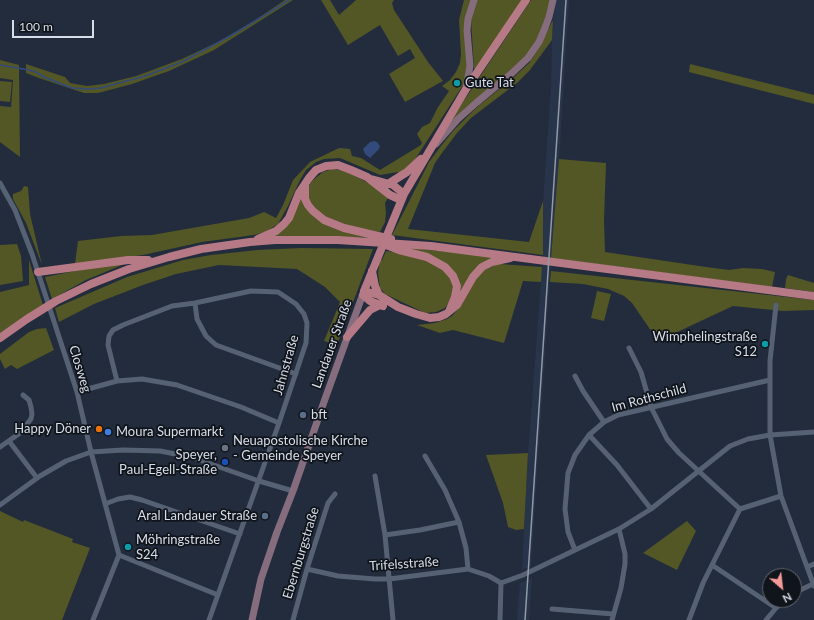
<!DOCTYPE html>
<html>
<head>
<meta charset="utf-8">
<style>
	body { margin:0 }
	#map { position:relative; width:814px; height:620px; overflow:hidden; background:#222c3c; font-family:Lato,sans-serif }
	canvas { display:block }
	.north { position:absolute; left:762px; top:568px; width:40px; height:40px; box-sizing:border-box; background:#10141b; border:1px solid #60656d; border-radius:50%; rotate:152deg; font-size:11px; font-weight:700; line-height:16px; text-align:center; color:#d8dee9 }
	.north::after { content:''; display:block; margin:auto; width:14px; height:18px; background:#f59b97; clip-path:polygon(50% 0,100% 100%,50% 72%,0 100%) }
	.scale { position:absolute; left:12px; top:20px; width:82px; height:18px; box-sizing:border-box; border:2px solid #d8dee9; border-top:0; padding-left:5px; font-size:12px; line-height:14px; white-space:nowrap; color:#d8dee9; -webkit-text-stroke:3px #10141b; paint-order:stroke }
</style>
</head>
<body>
<div id="map">
<canvas width="814" height="620"></canvas>
<div class="north">N</div>
<div class="scale">100 m</div>
</div>
<script>
const c = document.querySelector('canvas').getContext('2d');
c.lineJoin = 'round';
function fillPath(path, color) { c.fillStyle = color; c.fill(path, 'evenodd'); }
const poly = rows => new Path2D(rows.map(r => 'M' + r).join(''));
function trace(path, color, width, dash) { c.strokeStyle = color; c.lineWidth = width; c.lineCap = dash ? 'butt' : 'round'; c.setLineDash(dash || []); c.stroke(path); }
function label(font, color, halo, rows, align = 'center') {
  c.font = font + ' Lato,sans-serif'; c.lineWidth = 3.5; c.setLineDash([]); c.textBaseline = 'middle'; c.strokeStyle = halo; c.fillStyle = color; for (const [text, x, y, turn = 0] of rows) {
    c.save(); c.translate(x, y); c.rotate((+turn || 0) * Math.PI / 180); c.textAlign = isNaN(turn) ? turn : align; if (halo) c.strokeText(text, 0, 0); c.fillText(text, 0, 0); c.restore();
  }
}
const built = poly([
	[555,0,569,0,556,208,552,247,531,566,522,570,528,453,543,255,543,201,551,88,552,40],
	[532,578,529,620,517,620,520,583]
]);
const green = poly([
	[285,0,293,0,214,50,169,71,132,84,98,93,84,93,39,78,26,73,26,64,65,77,70,83,87,86,104,84,136,76,182,59,218,42,254,21],
	[321,0,330,0,339,15,356,0,394,0,392,3,394,10,428,62,443,81,405,102,389,74,415,58,410,49,398,56,380,25,348,45],
	[464,0,472,0,468,67,465,82,414,161,399,174,398,172,380,175,340,158,324,159,316,162,306,170,300,180,288,206,278,224,265,232,254,235,202,242,143,255,75,264,78,241,121,236,152,235,249,218,264,212,276,218,283,205,293,180,310,162,339,148,350,149,352,156,361,158,380,170,421,145,422,143,417,134,422,127,430,123,438,107,449,91,442,86,450,80,456,72,460,63,461,54,459,20],
	[477,0,522,0,476,69,474,69,471,19],
	[531,0,550,0,543,27,529,54,447,126],
	[553,20,552,40,530,70,517,83,471,118,457,133,442,153,435,163,408,229,529,242,543,201,543,255,392,235,422,176,429,162,441,146,453,131,476,108,513,78,529,63,539,48],
	[0,60,19,65,20,157,0,142,0,106,11,107,13,80,0,78],
	[690,64,814,95,814,104,689,72],
	[0,81,12,82,10,102,0,101],
	[559,159,606,163,604,221,605,252,706,267,729,270,743,268,762,269,775,272,772,287,551,258],
	[332,169,342,170,359,178,374,186,388,198,385,203,386,213,385,222,380,232,352,227,322,215,309,200,309,186,312,181,323,172],
	[24,186,28,187,30,214,42,265,26,223,13,199,13,194,21,191],
	[301,196,310,212,374,238,308,236,270,237],
	[17,244,21,256,23,281,0,285,0,245],
	[401,247,497,257,493,259,458,300,454,272],
	[301,248,373,249,337,345,324,341,340,302,325,287,297,269,219,265,176,274,143,285,94,304,59,322,55,308,127,277,183,260,211,255,257,250],
	[386,251,401,253,427,260,440,266,452,279,454,291,448,304,445,308,436,312,425,313,385,294,380,288,378,273,380,260,382,260],
	[29,260,43,305,0,333,0,292,29,285],
	[127,263,86,280,52,299,45,277,90,268],
	[500,264,542,267,541,282,523,281,504,343,453,330,440,333,417,325,435,323,447,319,452,316,462,304,473,282,484,270,495,265],
	[551,271,814,300,814,310,783,311,733,306,658,341,632,303,624,296,608,289,583,284,550,282],
	[788,275,814,283,814,292,785,288,786,279],
	[597,291,611,294,604,321,591,318],
	[46,328,54,350,17,369,11,365,5,369,0,359,0,354,29,332,37,329],
	[528,453,524,529,516,530,508,527,503,503,486,455],
	[0,511,23,522,24,520,73,539,72,542,90,548,62,620,0,620],
	[687,521,696,531,677,570,643,553]
]);
const water = poly([
	[374,141,377,142,380,146,379,149,370,158,365,154,363,149,370,142]
]);
const stream = poly([
	[0,65,29,70,36,72,44,77,72,88,87,89,101,88,145,76,182,62,232,35,289,0]
]);
const minor = poly([
	[0,183,15,210,32,254,77,392,91,452,119,555],
	[195,303,197,319,206,336,216,345,296,374],
	[776,305,770,361,770,435,781,496,814,586],
	[629,348,641,372,651,407,667,439,679,453,740,509],
	[575,376,583,391,604,422],
	[117,381,108,345,109,336,113,330,123,325,172,306,195,303,251,291,278,292,296,304,304,314,307,323,306,343,279,423,209,620],
	[77,392,117,381,142,379,177,385,241,407,279,423],
	[589,435,617,465,651,509],
	[9,441,37,478],
	[0,447,20,433,31,419,32,414,31,407,29,400,23,395],
	[425,456,445,490,459,522,466,548,468,569],
	[375,476,385,535,393,620],
	[105,504,118,499,130,497,142,500,240,534],
	[0,505,40,476,66,461,91,452,123,450,160,451,191,457,259,481,293,491],
	[385,535,420,530,459,522],
	[575,550,568,532,565,509,568,473,575,455,589,435,604,422,618,415,770,380],
	[119,555,218,595],
	[712,565,776,608],
	[807,567,814,564],
	[307,569,338,576,375,579,389,579,468,569,489,576,501,583],
	[501,583,523,575,619,529,651,509,730,446,748,439,770,435,814,432],
	[794,593,813,584],
	[552,609,613,614],
	[93,620,119,555],
	[293,620,307,569,328,503,335,494],
	[500,620,501,583],
	[612,620,621,588,625,564,625,554,619,529],
	[689,620,703,583,740,509,781,496],
	[766,620,776,608,785,600]
]);
const secondary = poly([
	[466,89,470,66,467,30,468,19,474,0],
	[436,144,458,119,476,103,511,74,528,58,539,42,545,28,549,17,553,0],
	[252,620,261,579,277,532,293,491,325,399,364,291]
]);
const primary = poly([
	[371,179,393,185,404,194],
	[388,184,407,172,421,159],
	[305,185,305,199,308,205,313,211,324,220,344,228,391,239],
	[258,239,276,231,284,224,289,218,299,193,309,178,316,170,326,166,338,165,351,170,367,177,390,195,401,200],
	[386,245,399,250,427,257,445,267,453,276,457,286,455,297,450,309],
	[510,258,492,262,482,267,473,277,457,305,446,314,439,317,430,318,416,314,398,307,379,295,364,291,404,194,466,89,526,0],
	[372,271,375,286,379,295],
	[38,272,128,260,148,260],
	[363,295,370,301,383,306],
	[347,337,370,310,380,305],
	[0,338,27,319,56,301,91,284,129,269,169,257,201,249,250,242,275,240,338,240,431,246,814,296]
]);
const rail = poly([
	[525,620,566,0]
]);
const markers = [
	[457,83,4,"#0f9aa8"],
	[765,344,4,"#0f9aa8"],
	[303,415,4,"#5c6f8a"],
	[99,429,4,"#e8710a"],
	[108,432,4,"#3f7fe0"],
	[225,448,4,"#6b7280"],
	[225,462,4,"#1a4fb4"],
	[265,516,4,"#5c6f8a"],
	[128,547,4,"#0f9aa8"]
];
const poiNames = [
	["Gute Tat",465,83],
	["Wimphelingstraße",757,337,"right"],
	["S12",757,352,"right"],
	["bft",311,415],
	["Happy Döner",91,429,"right"],
	["Moura Supermarkt",116,432],
	["Neuapostolische Kirche",233,441],
	["- Gemeinde Speyer",233,456],
	["Speyer,",217,455,"right"],
	["Paul-Egell-Straße",217,470,"right"],
	["Aral Landauer Straße",257,516,"right"],
	["Möhringstraße",136,540],
	["S24",136,555]
];
const streetNames = [
	["Landauer Straße",332,344,-70],
	["Jahnstraße",286,365,-74],
	["Closweg",80,369,73],
	["Im Rothschild",649,398,-15],
	["Ebernburgstraße",301,553,-73],
	["Trifelsstraße",404,564,-4]
];
fillPath(built, '#28344a');
fillPath(green, '#535625');
fillPath(water, '#334a7d');
trace(stream, '#334a7d', 1.5);
trace(minor, '#566174', 5);
trace(secondary, '#856d7d', 7);
trace(primary, '#b57a85', 8);
trace(rail, '#929aa7', 1.5);
for (const [x, y, r, color] of markers) { const dot = new Path2D(); dot.arc(x, y, r, 0, 2 * Math.PI); c.fillStyle = color; c.fill(dot); trace(dot, '#10141b', 1.5); }
label('13px', '#d8dee9', '#10141b', poiNames, 'left');
label('13px', '#d8dee9', '#10141b', streetNames);
</script>
</body>
</html>
